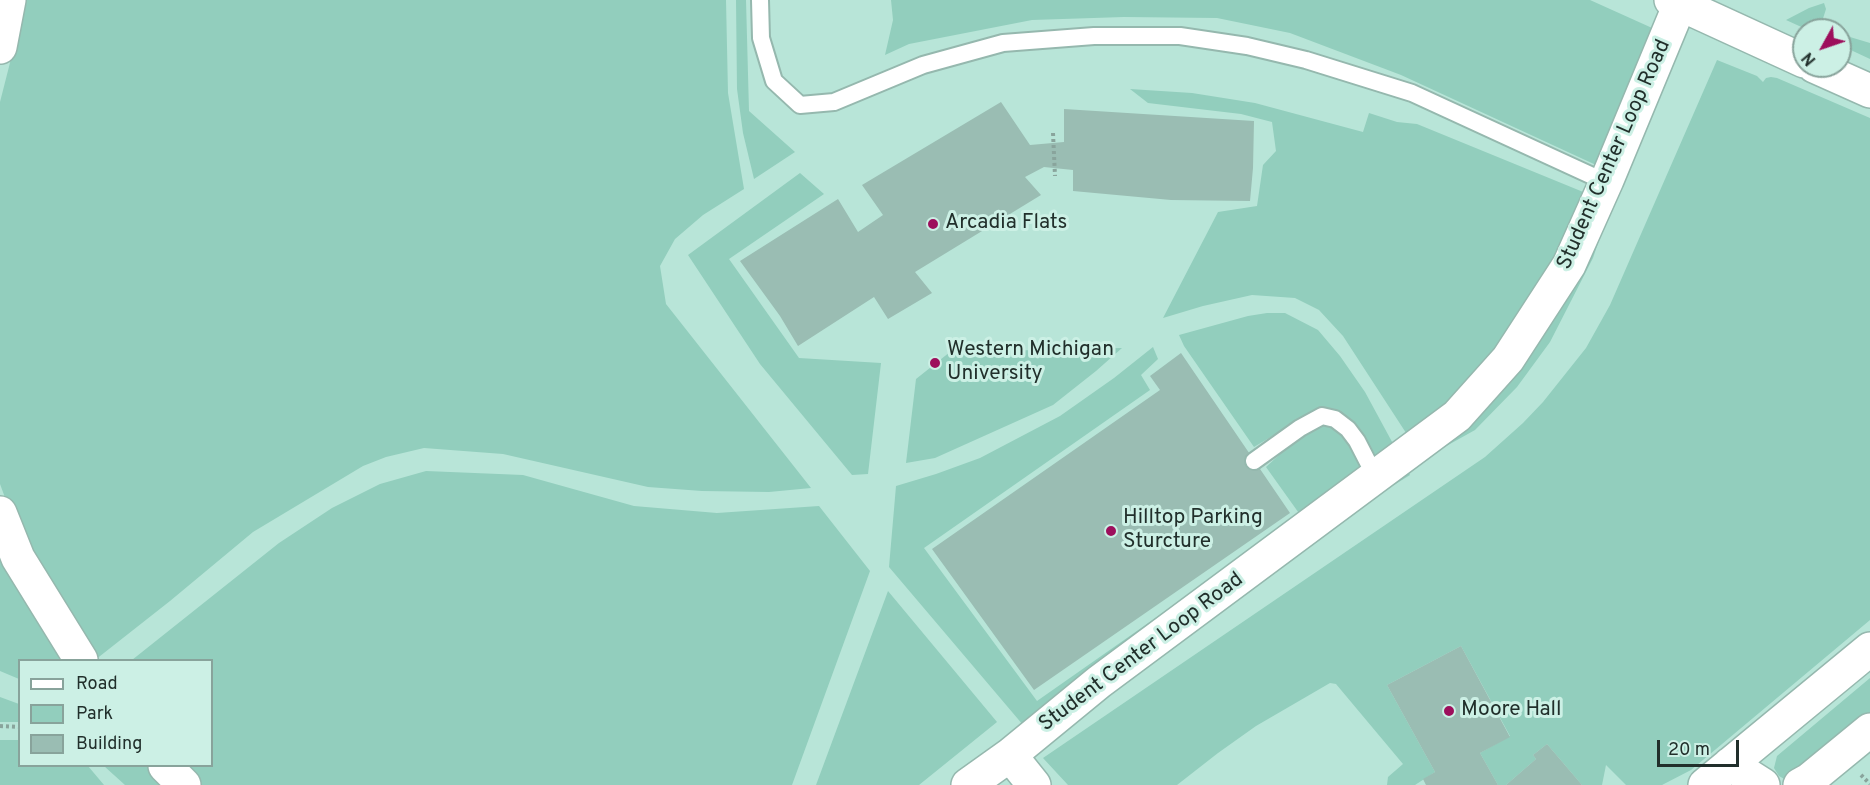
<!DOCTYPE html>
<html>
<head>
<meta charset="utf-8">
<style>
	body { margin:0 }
	#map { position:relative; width:1870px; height:785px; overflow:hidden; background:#ccf0e5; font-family:Overpass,sans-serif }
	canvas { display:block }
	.legend { position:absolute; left:18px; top:659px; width:195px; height:108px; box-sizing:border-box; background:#ccf0e5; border:2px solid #88a39b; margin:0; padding:8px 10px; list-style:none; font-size:18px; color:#212f2b }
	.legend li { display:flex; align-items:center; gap:12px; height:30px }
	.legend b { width:30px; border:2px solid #88a39b }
	.north { position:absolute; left:1792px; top:18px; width:60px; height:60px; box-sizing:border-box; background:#ccf0e5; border:2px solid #88a39b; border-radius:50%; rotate:230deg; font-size:16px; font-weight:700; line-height:24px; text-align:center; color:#212f2b }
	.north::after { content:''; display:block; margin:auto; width:21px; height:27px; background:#9d0f5c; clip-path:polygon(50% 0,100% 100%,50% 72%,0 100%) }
	.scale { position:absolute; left:1657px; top:740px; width:82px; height:27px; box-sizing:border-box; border:3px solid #212f2b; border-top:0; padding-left:8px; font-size:18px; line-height:21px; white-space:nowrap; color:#212f2b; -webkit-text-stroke:4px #ccf0e5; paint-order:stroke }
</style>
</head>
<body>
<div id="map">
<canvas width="1870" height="785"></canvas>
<ul class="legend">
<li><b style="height:8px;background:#fff"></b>Road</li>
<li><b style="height:16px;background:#92cebd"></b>Park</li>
<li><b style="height:16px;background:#9abdb3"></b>Building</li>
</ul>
<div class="north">N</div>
<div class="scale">20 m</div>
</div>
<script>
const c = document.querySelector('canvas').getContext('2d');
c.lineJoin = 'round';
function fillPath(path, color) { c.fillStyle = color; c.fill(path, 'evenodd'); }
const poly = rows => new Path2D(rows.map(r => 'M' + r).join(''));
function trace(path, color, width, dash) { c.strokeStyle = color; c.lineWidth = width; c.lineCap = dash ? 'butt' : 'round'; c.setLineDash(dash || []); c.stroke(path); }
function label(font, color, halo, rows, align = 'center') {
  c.font = font + ' Overpass,sans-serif'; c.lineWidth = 6; c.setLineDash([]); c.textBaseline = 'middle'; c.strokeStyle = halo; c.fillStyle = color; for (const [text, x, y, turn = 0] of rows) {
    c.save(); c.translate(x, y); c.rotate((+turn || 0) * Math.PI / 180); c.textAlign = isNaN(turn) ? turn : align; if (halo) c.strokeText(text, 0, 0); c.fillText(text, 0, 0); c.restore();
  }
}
const built = poly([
	[0,0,1870,0,1870,785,0,785],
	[1804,30,1840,30,1840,66,1804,66],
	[20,660,212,660,212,766,20,766]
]);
const green = poly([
	[26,0,726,0,728,93,744,189,703,215,675,239,660,266,666,304,811,488,769,492,702,491,648,487,503,454,424,448,386,457,363,466,253,532,170,601,95,660,21,541,0,484,0,102],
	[736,0,746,0,749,111,795,152,754,179,743,133,737,89],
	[891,0,1590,0,1681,41,1609,171,1401,75,1290,33,1217,18,1124,17,1032,20,909,44,885,55,893,20],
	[1824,3,1826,9,1820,28,1826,30,1808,30,1786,20,1809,8],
	[1840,34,1870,43,1870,59,1840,45],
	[1717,60,1757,76,1763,82,1766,78,1771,77,1777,78,1870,118,1870,620,1691,770,1662,785,1626,785,1606,765,1602,785,1582,785,1547,744,1533,755,1536,759,1506,785,1498,785,1480,753,1510,736,1461,646,1387,685,1435,772,1415,785,1387,785,1388,777,1403,764,1336,684,1330,683,1256,726,1218,753,1177,785,1068,785,1043,758,1485,457,1523,423,1543,402,1586,348,1610,305],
	[1130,89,1192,93,1255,103,1363,132,1369,113,1397,122,1417,124,1593,196,1608,213,1593,258,1550,342,1517,387,1475,430,1423,459,1343,336,1319,310,1295,298,1252,295,1203,306,1163,318,1218,212,1257,206,1263,165,1276,151,1272,122,1241,114,1148,103],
	[800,173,824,194,729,259,799,358,881,363,868,474,852,475,760,364,688,255],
	[1267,313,1285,313,1318,330,1340,356,1365,392,1410,475,1394,485,1354,422,1332,409,1319,408,1254,447,1184,346,1179,335,1248,316],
	[1153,347,1158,359,1141,375,1150,390,924,548,1037,701,1301,516,1266,467,1303,433,1321,424,1333,427,1344,436,1386,489,1029,732,889,567,896,486,936,474,980,458,1060,416,1114,378],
	[1122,348,1096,371,1053,405,935,458,906,463,916,379,950,352],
	[426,471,523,475,634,506,717,513,819,506,870,571,792,785,200,785,180,766,212,766,212,660,132,660,279,543,332,508,380,484],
	[0,559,59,657,60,660,20,660,19,679,0,671],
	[888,591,997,722,919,785,816,785],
	[1870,678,1870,717,1786,780,1779,776,1774,768,1777,756],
	[0,697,19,704,19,722,0,722],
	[0,740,19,740,20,766,88,766,104,785,0,785],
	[104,766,153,766,172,785,125,785]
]);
const building = poly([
	[1001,102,1030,145,1064,142,1064,109,1254,121,1253,168,1250,201,1171,200,1073,191,1073,170,1044,167,1025,177,1041,195,915,272,932,293,888,319,874,297,798,346,780,316,740,261,838,199,858,232,883,215,862,185],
	[1181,353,1290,513,1034,690,932,549,1160,390,1150,376],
	[1461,646,1510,737,1480,753,1498,785,1426,785,1423,779,1435,772,1387,685],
	[1547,744,1582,785,1506,785,1536,759,1533,755]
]);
const path = poly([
	[1053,133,1055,176],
	[0,726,20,727],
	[1861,775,1870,784]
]);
const service = poly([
	[760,0,761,38,774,81,800,105,834,102,923,65,1003,43,1094,36,1180,36,1247,46,1306,60,1412,93,1599,179,1607,180],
	[1254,461,1300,428,1322,416,1335,419,1348,429,1357,441,1375,476]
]);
const minor = poly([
	[1671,0,1804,61],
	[0,47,9,0],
	[1814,66,1870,91],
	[0,513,18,558,81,660],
	[1010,755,1034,785],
	[1730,764,1763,785],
	[165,766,184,785],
	[968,785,1010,755,1099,682,1457,416,1508,359,1569,265,1607,180,1680,4],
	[1705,785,1870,649],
	[1800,785,1809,780,1870,730]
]);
const markers = [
	[933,224,6,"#9d0f5c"],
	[935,363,6,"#9d0f5c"],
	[1111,531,6,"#9d0f5c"],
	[1449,711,6,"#9d0f5c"]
];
const streetNames = [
	["Student Center Loop Road",1615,155,-66],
	["Student Center Loop Road",1142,653,-37]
];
const poiNames = [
	["Arcadia Flats",945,224],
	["Western Michigan",947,351],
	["University",947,375],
	["Hilltop Parking",1123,519],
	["Sturcture",1123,543],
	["Moore Hall",1461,711]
];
fillPath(built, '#b8e5d8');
fillPath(green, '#92cebd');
fillPath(building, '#9abdb3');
trace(service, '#95b8ae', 20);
trace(minor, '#95b8ae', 36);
trace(path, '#89a49c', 4, [3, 3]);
trace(service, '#fff', 16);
trace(minor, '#fff', 33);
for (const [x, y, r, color] of markers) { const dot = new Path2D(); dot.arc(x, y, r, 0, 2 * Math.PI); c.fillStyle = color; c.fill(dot); trace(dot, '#ccf0e5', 2); }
label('21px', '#212f2b', '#ccf0e5', streetNames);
label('21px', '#212f2b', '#ccf0e5', poiNames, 'left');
</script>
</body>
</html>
